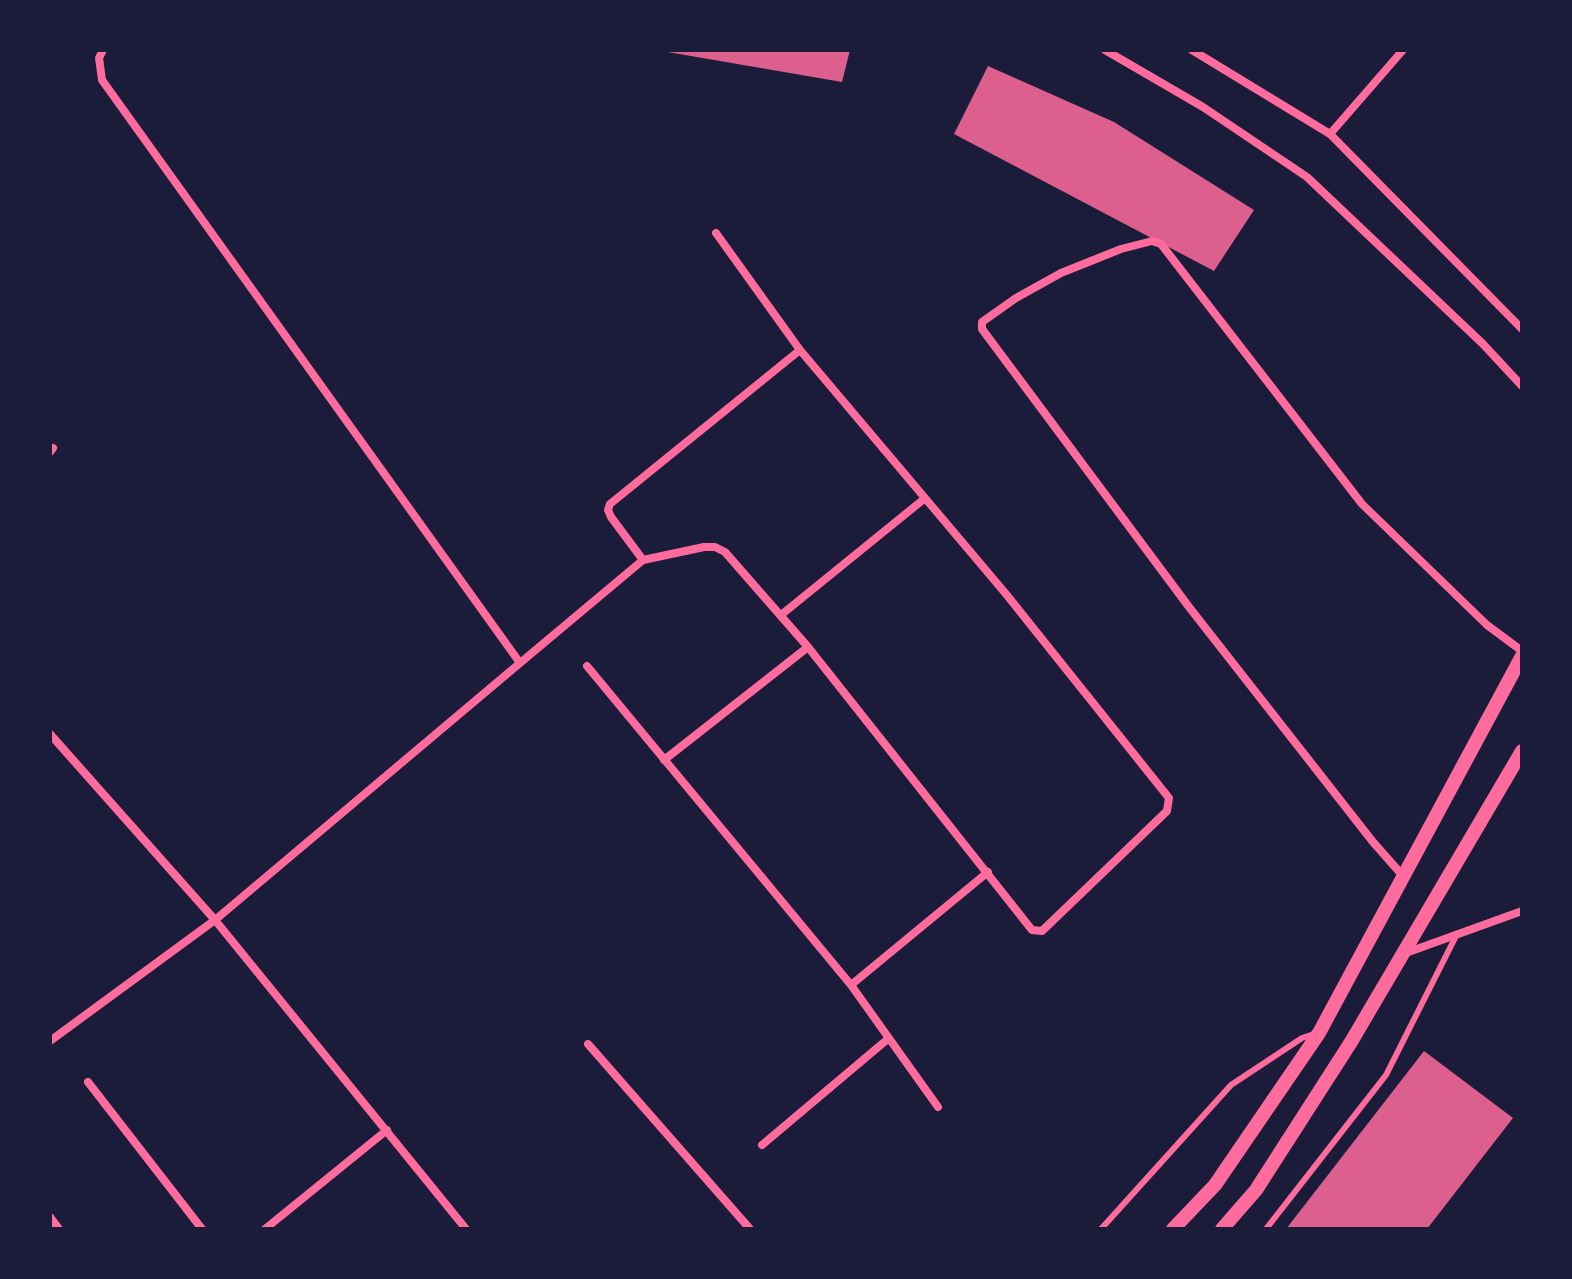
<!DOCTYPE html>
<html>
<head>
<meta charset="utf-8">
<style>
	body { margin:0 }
	#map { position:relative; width:1572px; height:1279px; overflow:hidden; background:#1b1b3a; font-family:"DM Sans",sans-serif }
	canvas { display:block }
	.frame { position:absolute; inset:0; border:52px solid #1b1b3a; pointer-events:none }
</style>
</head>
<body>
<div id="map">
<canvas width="1572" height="1279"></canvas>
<div class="frame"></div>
</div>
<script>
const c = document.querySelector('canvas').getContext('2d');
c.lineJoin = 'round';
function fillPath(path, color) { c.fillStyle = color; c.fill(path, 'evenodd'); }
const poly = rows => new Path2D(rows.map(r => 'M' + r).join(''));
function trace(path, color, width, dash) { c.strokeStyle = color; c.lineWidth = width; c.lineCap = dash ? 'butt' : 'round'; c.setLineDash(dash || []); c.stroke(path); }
const building = poly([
	[656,50,850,50,842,82],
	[988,66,1114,122,1254,210,1214,271,954,134],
	[1424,1051,1513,1118,1427,1229,1286,1229]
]);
const service = poly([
	[1101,1229,1231,1085,1302,1038,1314,1034],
	[1266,1229,1386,1075,1456,936]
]);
const minor = poly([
	[1105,50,1203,107,1307,177,1483,344,1522,386],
	[1192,50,1330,134,1522,329],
	[1330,134,1403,50],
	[50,452,53,448],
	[643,560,704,547,715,547,725,552,808,647,1032,930,1042,931,1167,811,1169,798,1006,594,800,350],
	[781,615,924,499],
	[520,663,643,560,611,517,608,510,610,504,800,350,716,233],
	[587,666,851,985,938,1107],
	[50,734,215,920,466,1229],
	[664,760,808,647],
	[1403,876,1373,842,1189,607,982,329,982,322,1016,298,1061,273,1121,249,1152,241,1161,244,1362,504,1487,625,1522,651],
	[1403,954,1522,911],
	[851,985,988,872],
	[50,1041,215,920,520,663,102,80,99,58,103,50],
	[588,1044,750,1229],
	[88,1082,202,1229],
	[762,1145,889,1038],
	[50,1217,59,1229],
	[265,1229,387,1130]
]);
const tertiary = poly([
	[1173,1229,1215,1185,1319,1033,1522,656],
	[1222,1229,1256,1190,1351,1042,1522,751]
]);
fillPath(building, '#dd5f8e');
trace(service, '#ff6b9d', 6);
trace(minor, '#ff6b9d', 8);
trace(tertiary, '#ff6b9d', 14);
</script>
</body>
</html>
